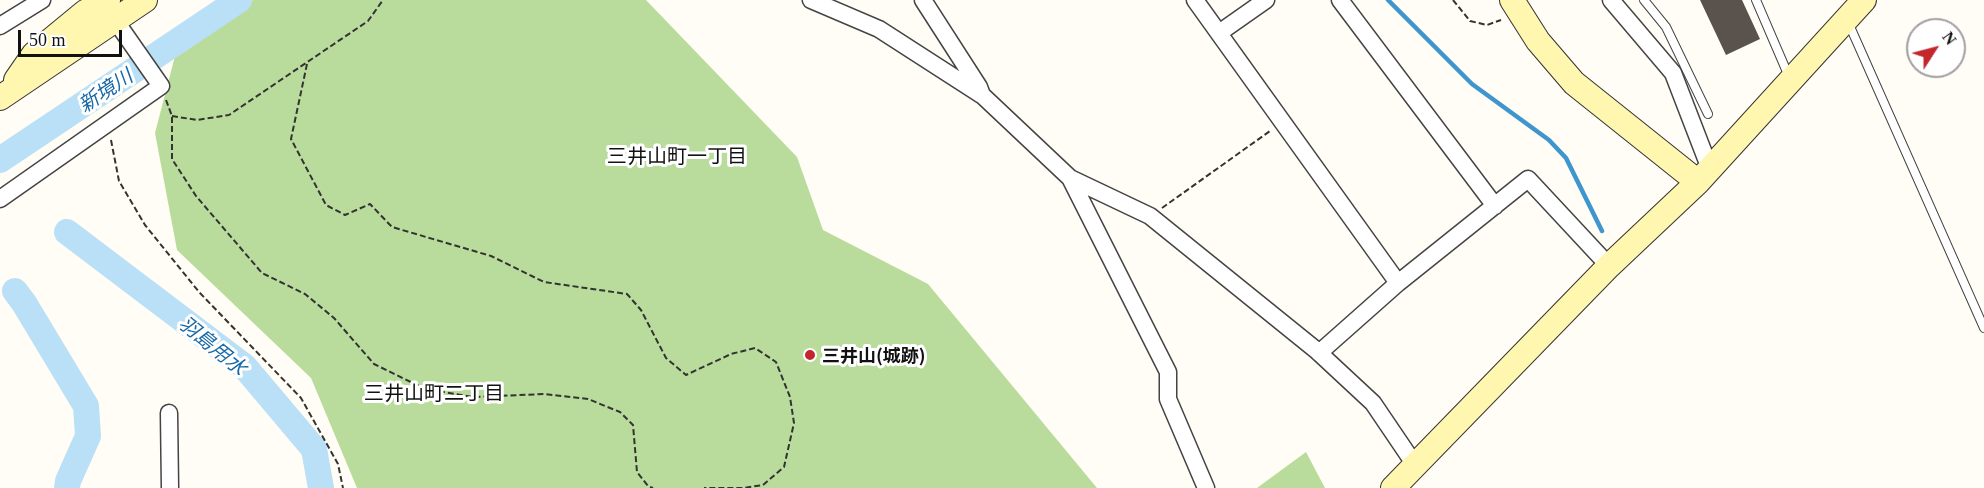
<!DOCTYPE html>
<html>
<head>
<meta charset="utf-8">
<style>
	body { margin:0 }
	#map { position:relative; width:1984px; height:488px; overflow:hidden; background:#fffdf5; font-family:Georgia,serif }
	canvas { display:block }
	.north { position:absolute; left:1906px; top:18px; width:60px; height:60px; box-sizing:border-box; background:#fff; border:2px solid #a0a0a0; border-radius:50%; rotate:54deg; font-size:16px; font-weight:700; line-height:24px; text-align:center; color:#111 }
	.north::after { content:''; display:block; margin:auto; width:21px; height:27px; background:#c4262e; clip-path:polygon(50% 0,100% 100%,50% 72%,0 100%) }
	.scale { position:absolute; left:18px; top:30px; width:104px; height:27px; box-sizing:border-box; border:3px solid #111; border-top:0; padding-left:8px; font-size:18px; line-height:21px; white-space:nowrap; color:#111; -webkit-text-stroke:4px #fff; paint-order:stroke }
</style>
</head>
<body>
<div id="map">
<canvas width="1984" height="488"></canvas>
<div class="north">N</div>
<div class="scale">50 m</div>
</div>
<script>
const c = document.querySelector('canvas').getContext('2d');
c.lineJoin = 'round';
function fillPath(path, color) { c.fillStyle = color; c.fill(path, 'evenodd'); }
const poly = rows => new Path2D(rows.map(r => 'M' + r).join(''));
function trace(path, color, width, dash) { c.strokeStyle = color; c.lineWidth = width; c.lineCap = dash ? 'butt' : 'round'; c.setLineDash(dash || []); c.stroke(path); }
function label(font, color, halo, rows, align = 'center') {
  c.font = font + ' Georgia,"Noto Sans JP",serif'; c.lineWidth = 6; c.setLineDash([]); c.textBaseline = 'middle'; c.strokeStyle = halo; c.fillStyle = color; for (const [text, x, y, turn = 0] of rows) {
    c.save(); c.translate(x, y); c.rotate((+turn || 0) * Math.PI / 180); c.textAlign = isNaN(turn) ? turn : align; if (halo) c.strokeText(text, 0, 0); c.fillText(text, 0, 0); c.restore();
  }
}
const forest = poly([
	[253,0,646,0,797,157,823,230,928,284,1097,488,357,488,311,378,177,250,155,133,175,56],
	[1306,452,1325,488,1257,488]
]);
const stream = poly([
	[1388,0,1472,84,1549,140,1566,158,1602,231]
]);
const river = poly([
	[0,160,239,0],
	[67,232,244,366,314,449,321,488],
	[15,291,24,303,86,406,88,436,68,481,67,488]
]);
const building = poly([
	[1700,0,1742,0,1760,39,1726,55]
]);
const path = poly([
	[1453,0,1470,21,1487,25,1501,20],
	[307,64,291,139,326,205,345,215,370,204,392,227,491,256,544,282,627,294,641,310,666,358,686,375,731,354,755,348,776,362,790,397,794,423,784,467,763,485,743,488,704,488],
	[166,100,172,116,172,159,196,196,262,273,305,294,334,318,374,364,425,389,473,397,544,394,588,399,620,412,633,425,637,472,648,486,653,488],
	[172,116,197,120,229,115,368,21,383,0],
	[111,140,119,181,145,225,199,292,301,398,338,464,343,488],
	[1162,208,1270,131]
]);
const lane = poly([
	[1644,0,1666,27,1708,114],
	[1756,0,1790,79],
	[1848,22,1984,328]
]);
const street = poly([
	[811,0,879,29,983,96,1070,178,1150,216,1316,350,1373,403,1415,465],
	[923,0,979,87,982,95],
	[1195,0,1398,283],
	[1340,0,1495,206],
	[1611,0,1673,73,1710,169],
	[0,26,42,0],
	[1219,33,1266,0],
	[1070,178,1168,372,1168,399,1206,488],
	[0,199,161,86,115,20],
	[1319,353,1398,283,1528,179,1609,266],
	[169,413,170,488]
]);
const secondary = poly([
	[1512,0,1538,41,1574,83,1698,182],
	[16,80,34,54,85,12,108,0],
	[0,98,145,0],
	[1393,488,1609,266,1698,182,1864,0]
]);
const markers = [
	[810,355,6,"#c4262e"]
];
const poiNames = [
	["三井山(城跡)",822,355]
];
const waterNames = [
	["新境川",105,90,-34],
	["羽島用水",213,345,39]
];
const neighbourhoodNames = [
	["三井山町一丁目",677,155],
	["三井山町二丁目",434,392]
];
fillPath(forest, '#b9dc9c');
trace(stream, '#3f96cf', 4.5);
trace(river, '#b9e0f7', 26);
fillPath(building, '#5a524d');
trace(lane, '#444', 10);
trace(street, '#444', 19);
trace(secondary, '#333', 26);
trace(path, '#333', 2, [6, 3]);
trace(lane, '#fff', 8);
trace(street, '#fff', 16);
trace(secondary, '#fff6b0', 24);
for (const [x, y, r, color] of markers) { const dot = new Path2D(); dot.arc(x, y, r, 0, 2 * Math.PI); c.fillStyle = color; c.fill(dot); trace(dot, '#fff', 2); }
label('bold 18px', '#111', '#fff', poiNames, 'left');
label('italic 20px', '#1768a6', '#fff', waterNames);
label('20px', '#111', '#fff', neighbourhoodNames);
</script>
</body>
</html>
